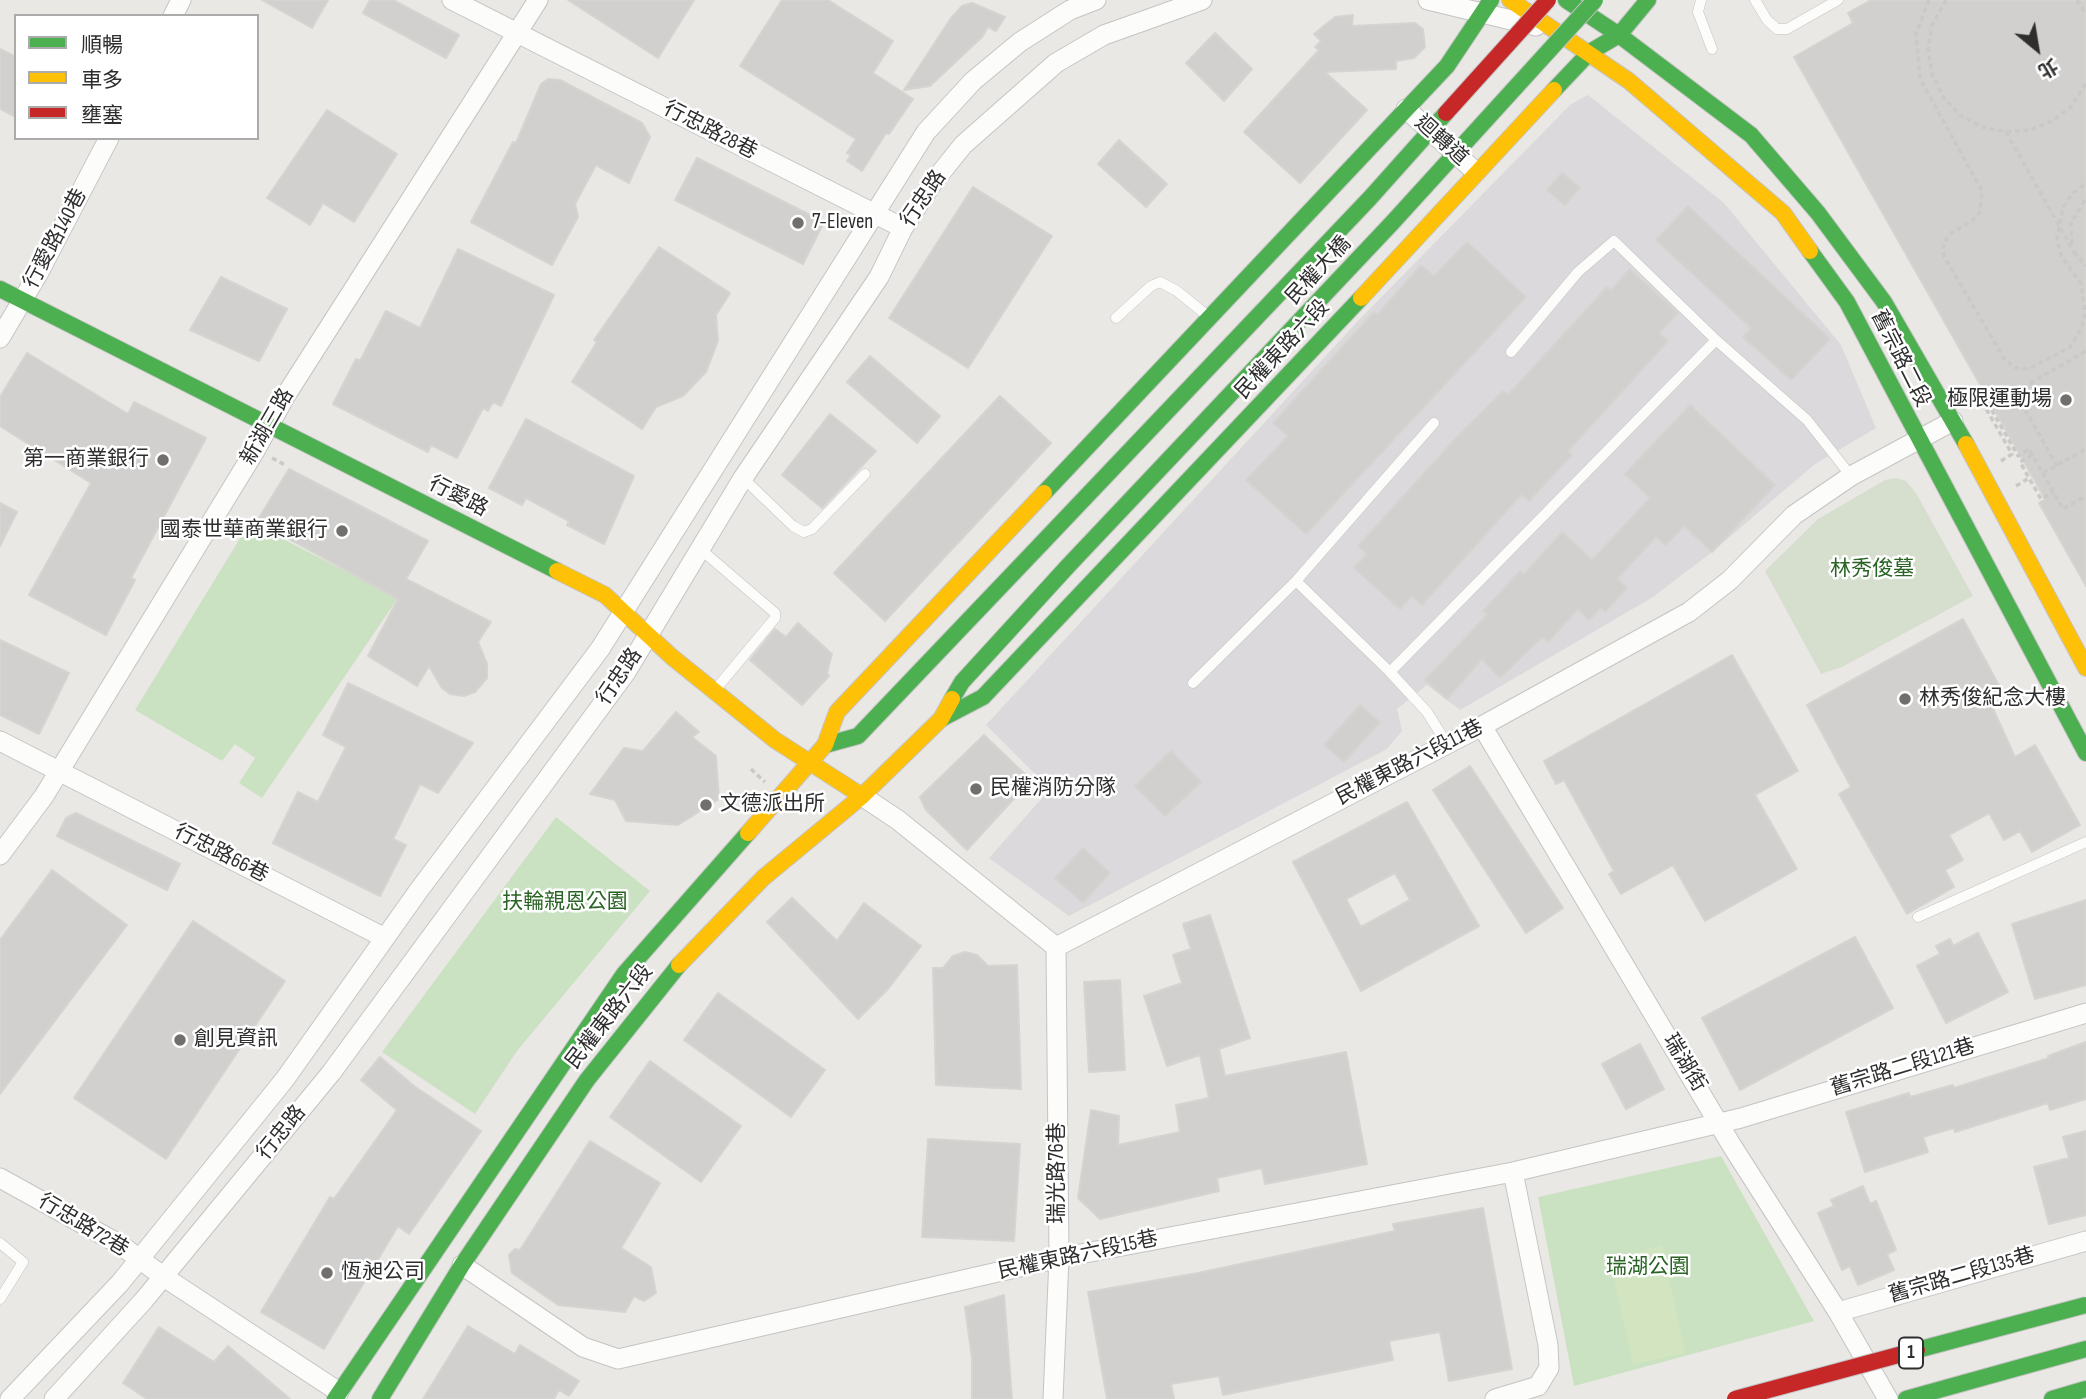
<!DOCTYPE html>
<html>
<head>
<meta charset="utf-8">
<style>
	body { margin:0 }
	#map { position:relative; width:2086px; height:1399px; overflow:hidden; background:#eae8e5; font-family:"Sofia Sans Condensed","Noto Sans TC",sans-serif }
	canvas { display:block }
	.legend { position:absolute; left:14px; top:14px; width:245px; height:126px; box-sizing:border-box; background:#fff; border:2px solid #ababab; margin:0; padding:9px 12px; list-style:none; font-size:21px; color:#2e2e2e }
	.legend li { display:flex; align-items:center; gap:14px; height:35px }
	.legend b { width:35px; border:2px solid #ababab }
	.north { position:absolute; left:2002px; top:14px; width:70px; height:70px; -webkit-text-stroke:5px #fff; paint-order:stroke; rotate:150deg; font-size:19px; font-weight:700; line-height:28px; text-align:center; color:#2e2e2e }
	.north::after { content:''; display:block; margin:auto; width:24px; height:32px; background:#2e2e2e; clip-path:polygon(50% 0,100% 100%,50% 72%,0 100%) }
</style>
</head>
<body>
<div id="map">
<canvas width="2086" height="1399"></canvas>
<ul class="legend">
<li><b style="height:9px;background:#4caf50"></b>順暢</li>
<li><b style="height:9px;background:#ffc107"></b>車多</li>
<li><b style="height:9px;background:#c62828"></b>壅塞</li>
</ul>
<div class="north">北</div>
</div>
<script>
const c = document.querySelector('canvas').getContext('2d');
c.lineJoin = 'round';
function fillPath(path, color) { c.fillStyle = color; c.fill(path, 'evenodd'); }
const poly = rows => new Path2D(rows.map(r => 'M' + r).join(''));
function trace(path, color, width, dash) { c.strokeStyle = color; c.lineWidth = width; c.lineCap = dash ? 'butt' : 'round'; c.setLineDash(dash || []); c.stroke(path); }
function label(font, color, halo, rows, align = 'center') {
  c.font = font + ' "Sofia Sans Condensed","Noto Sans TC",sans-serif'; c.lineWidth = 5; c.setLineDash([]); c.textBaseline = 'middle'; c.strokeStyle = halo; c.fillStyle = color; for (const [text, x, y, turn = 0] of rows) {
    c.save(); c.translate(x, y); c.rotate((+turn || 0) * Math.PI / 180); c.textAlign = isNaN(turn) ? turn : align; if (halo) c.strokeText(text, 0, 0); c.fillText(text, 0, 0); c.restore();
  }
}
const industrial = poly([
	[1588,95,1724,203,1841,345,1876,428,1815,464,1712,552,1653,597,1460,710,1427,685,1397,709,1402,731,1387,749,1069,916,989,858,1050,789,986,725,1357,322,1571,104]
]);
const green = poly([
	[250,522,398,598,262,798,239,783,255,758,235,744,222,761,135,710],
	[556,817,650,891,517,1051,475,1114,382,1052],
	[1721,1156,1814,1321,1574,1386,1538,1197]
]);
const cemetery = poly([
	[1896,478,1906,481,1916,493,1973,596,1842,667,1821,674,1765,571,1818,519,1885,480]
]);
const pitch = poly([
	[1662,1245,1685,1353,1633,1364,1610,1260]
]);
const building = poly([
	[262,0,328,0,312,28,262,0],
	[370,0,393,0,459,35,446,58,363,13,370,0],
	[568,0,694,0,658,58,568,0],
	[782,0,828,0,893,41,873,73,913,99,889,134,886,133,862,171,847,161,851,155,847,153,856,139,740,66,782,0],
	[1871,0,2086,0,2086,586,2039,503,2045,499,1794,57,1853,23,1848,13,1871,0],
	[972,3,1005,17,996,31,988,27,982,37,930,86,904,90,951,18,962,6,972,3],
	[1353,15,1352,26,1415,23,1423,29,1425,47,1414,58,1396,61,1396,69,1325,72,1367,110,1300,183,1244,132,1319,50,1315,47,1321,41,1314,34,1335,17,1353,15],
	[1215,33,1252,69,1224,101,1186,63,1215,33],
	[0,49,16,57,16,117,0,109,0,49],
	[548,79,560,80,642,123,650,137,629,183,596,165,575,204,578,217,552,265,471,222,513,142,516,143,541,84,548,79],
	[327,110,397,154,354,222,323,203,310,225,267,198,327,110],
	[1119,140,1167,184,1146,207,1098,164,1119,140],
	[697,158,824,222,803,264,675,200,697,158],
	[1562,173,1580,188,1565,205,1547,190,1562,173],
	[973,187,1052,236,968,368,889,318,973,187],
	[1688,206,1830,339,1791,380,1743,337,1751,328,1656,240,1688,206],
	[1467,242,1526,297,1306,534,1246,480,1288,436,1273,423,1374,312,1377,315,1421,265,1434,276,1467,242],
	[659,247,730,293,716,315,718,341,706,372,683,396,656,407,642,429,572,382,597,342,594,340,659,247],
	[458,249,554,295,501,406,493,402,488,411,483,408,457,458,431,445,428,452,333,404,356,359,360,361,386,311,420,328,458,249],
	[1630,269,1678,313,1659,333,1668,341,1568,451,1572,455,1529,501,1521,495,1422,605,1412,596,1400,609,1354,568,1367,554,1358,546,1455,439,1503,391,1508,395,1607,287,1611,290,1630,269],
	[221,277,287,309,259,361,190,330,221,277],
	[27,353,128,414,134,402,206,438,131,578,135,580,106,635,29,595,91,483,0,426,0,397,27,353],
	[870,356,940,416,917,443,847,382,870,356],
	[1000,396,1051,443,885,621,834,573,1000,396],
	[1690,405,1775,485,1712,552,1684,526,1666,545,1656,537,1617,579,1627,588,1605,612,1601,608,1589,620,1578,609,1548,642,1542,637,1500,678,1482,659,1447,699,1425,680,1487,615,1483,611,1520,571,1524,574,1562,532,1592,560,1650,498,1625,474,1690,405],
	[830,414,876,451,822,508,782,475,830,414],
	[526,419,634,476,604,544,567,525,569,521,526,498,522,505,489,488,526,419],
	[289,469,428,541,406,579,491,622,478,642,487,664,487,678,475,692,464,696,450,694,442,688,429,666,417,686,368,656,398,599,257,521,289,469],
	[0,503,17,512,0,546,0,503],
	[1963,619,2003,693,1989,700,2015,757,2035,745,2080,825,2032,852,2020,831,2004,840,1989,813,1949,835,1963,860,1945,870,1954,887,1907,914,1839,794,1851,787,1807,705,1963,619],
	[798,623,832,654,827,673,829,676,802,705,750,660,775,629,786,637,798,623],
	[0,640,69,673,39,734,0,715,0,640],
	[1732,655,1798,771,1755,795,1797,869,1705,921,1673,865,1621,894,1609,874,1614,871,1564,780,1556,784,1544,761,1732,655],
	[348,683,473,743,438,793,420,784,393,839,406,845,380,896,273,843,298,792,318,802,346,747,323,735,348,683],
	[1360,705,1380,722,1344,762,1324,745,1360,705],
	[676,712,699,732,692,737,716,756,719,799,678,825,626,821,615,800,590,794,624,748,643,751,676,712],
	[984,735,1031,780,967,850,926,810,920,797,984,735],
	[1171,751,1201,782,1165,816,1135,786,1171,751],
	[1470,766,1563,908,1526,933,1433,790,1470,766],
	[1407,802,1479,926,1361,991,1293,862,1407,802],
	[1395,873,1410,900,1361,927,1346,899,1395,873],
	[76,813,180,864,167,890,57,836,66,818,76,813],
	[1083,848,1110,873,1083,903,1055,878,1083,848],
	[52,870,127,925,0,1094,0,940,52,870],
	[792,898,837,941,864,903,921,946,888,989,858,1019,767,922,792,898],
	[2086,900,2086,985,2035,999,2012,924,2086,900],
	[1210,915,1250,1038,1219,1049,1225,1076,1346,1052,1367,1164,1265,1184,1262,1168,1217,1178,1219,1191,1100,1219,1078,1198,1091,1110,1119,1116,1118,1145,1180,1132,1176,1105,1209,1098,1200,1055,1167,1066,1144,996,1182,983,1173,955,1191,949,1183,924,1210,915],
	[193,921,285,981,166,1159,74,1098,193,921],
	[1978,933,2008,992,1946,1023,1917,966,1940,954,1936,946,1950,939,1953,946,1978,933],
	[1855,937,1893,1008,1740,1090,1702,1018,1855,937],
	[965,952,977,955,988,966,1017,965,1021,1089,936,1085,933,968,943,968,953,956,965,952],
	[1120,980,1125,1070,1089,1072,1084,982,1120,980],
	[718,993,825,1070,791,1117,684,1040,718,993],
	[2086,1042,2086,1099,2050,1110,2048,1103,1955,1132,1954,1128,1923,1137,1928,1152,1865,1172,1846,1112,1909,1093,1910,1097,1953,1085,1954,1088,2049,1058,2048,1056,2086,1042],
	[1640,1044,1664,1089,1626,1109,1602,1064,1640,1044],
	[380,1057,414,1086,481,1131,409,1234,398,1226,324,1349,261,1312,330,1197,334,1199,397,1110,361,1080,380,1057],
	[650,1061,741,1126,701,1182,610,1117,650,1061],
	[2086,1131,2086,1215,2049,1224,2034,1167,2069,1158,2063,1137,2086,1131],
	[928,1139,1020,1144,1014,1241,922,1237,928,1139],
	[590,1141,660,1183,621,1248,651,1267,656,1293,644,1301,634,1296,625,1312,558,1305,512,1273,509,1255,515,1249,520,1250,590,1141],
	[1863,1186,1870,1204,1876,1201,1896,1250,1887,1254,1894,1270,1858,1285,1850,1266,1842,1270,1818,1213,1834,1206,1831,1200,1863,1186],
	[1483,1208,1512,1369,1449,1381,1440,1332,1389,1341,1393,1360,1223,1395,1219,1376,1171,1384,1174,1399,1107,1399,1088,1292,1198,1273,1395,1231,1393,1224,1483,1208],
	[1004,1295,1012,1399,972,1399,972,1358,965,1307,1004,1295],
	[468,1326,515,1354,520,1345,579,1381,569,1396,559,1390,554,1399,423,1399,468,1326],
	[159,1327,214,1362,228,1346,290,1399,147,1399,123,1383,159,1327]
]);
const path = poly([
	[1929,0,1916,34,1920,79,1982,191,1980,212,1972,221,1951,233,1943,244,1944,256,2005,360,2016,368,2029,369,2070,347,2082,327,2085,312,2081,284,2061,255,2057,239,2063,207,2073,193,2086,183],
	[1946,0,1932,25,1928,50,1932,74,1943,97,1960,115,1982,127,2006,132,2030,130,2052,121,2071,107,2086,83],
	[2077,0,2086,14],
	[2006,132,2074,252],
	[2072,244,2071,223,2086,198],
	[2074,252,2086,266],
	[2032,455,2020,462,2029,478,2041,499,2054,492],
	[272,458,285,465],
	[2001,461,2012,454,1981,400,1985,398,2018,456,2029,449,2063,509,2080,499,2086,500],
	[2057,466,2015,392,2086,351],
	[2043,473,2086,449],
	[2016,486,2029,478],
	[751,769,765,782]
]);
const lane = poly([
	[1701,0,1698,12,1712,49],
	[1755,0,1767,20,1777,29,1787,29,1838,0],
	[1116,318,1151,286,1160,282,1177,291,1209,317],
	[1511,352,1578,272,1614,241,1716,340,1807,420,1851,476],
	[743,478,793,526,804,532,812,529,865,474],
	[699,548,775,613,775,618,715,690],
	[1296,581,1390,672,1427,712,1447,744],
	[1390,672,1716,340],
	[1193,683,1296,581,1434,423],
	[1918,917,2086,842],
	[0,1243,23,1262,0,1299]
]);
const street = poly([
	[452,0,903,228],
	[1428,0,1536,26],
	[173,16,181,0],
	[1406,109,1476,172],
	[0,338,38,274,109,138],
	[1482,726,1732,1146,1838,1312,1888,1399],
	[0,741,385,938],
	[862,796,898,820,1056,947],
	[0,855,44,796,256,449,286,395,538,0],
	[1056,947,1482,726,1689,612,1730,580,1794,515,1851,476,1953,421],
	[0,1178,119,1244,164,1277,339,1392],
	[462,1265,583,1347,618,1359,1059,1258,1513,1172,1741,1118,2086,1013],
	[1838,1312,2086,1241],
	[10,1399,120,1283,285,1079,419,890,600,649,926,132,973,81,1020,42,1070,10,1096,0],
	[54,1399,144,1300,331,1073,626,672,743,478,879,277,903,228,931,185,963,145,1056,63,1104,35,1202,0],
	[1053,1399,1059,1258,1056,947],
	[1495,1399,1538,1386,1549,1368,1548,1345,1513,1172]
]);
const fast = poly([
	[1566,0,1619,35,1751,135,1818,213,1884,302,1966,444],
	[1554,90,1590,52,1619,35,1648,0],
	[1810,251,1847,302,2086,753],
	[0,289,557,571],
	[1044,493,1447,66,1491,0],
	[952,699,962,682,1068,566],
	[941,719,983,697,1361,298],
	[825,745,858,736,1042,543],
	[335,1399,624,974,748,833],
	[380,1399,462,1265,587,1080,679,965],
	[1906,1399,2086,1349],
	[2052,1399,2086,1389]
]);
const slow = poly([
	[1510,0,1629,81,1783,213,1810,251],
	[1361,298,1554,90],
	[1966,444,2086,668],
	[557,571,605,595,672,657,775,740,862,796],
	[748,833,825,745,837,712,1044,493],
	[679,965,763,878,862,796,941,719,952,699]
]);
const fastBridge = poly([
	[1042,543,1370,198,1446,113],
	[1068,566,1392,223,1595,0],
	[1917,1350,2086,1305]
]);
const jamBridge = poly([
	[1446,113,1548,0],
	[1735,1399,1917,1350]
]);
const markers = [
	[798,223,7,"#706f6e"],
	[2066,400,7,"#706f6e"],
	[163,460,7,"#706f6e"],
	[342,531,7,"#706f6e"],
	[1905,699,7,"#706f6e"],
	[976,789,7,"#706f6e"],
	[706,805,7,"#706f6e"],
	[180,1040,7,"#706f6e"],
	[327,1273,7,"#706f6e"]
];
const shields = [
	[1911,1353,24]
];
const shieldNames = [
	["1",1911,1353]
];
const streetNames = [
	["行忠路28巷",710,131,27],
	["迴轉道",1441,141,42],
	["行忠路",924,199,-56],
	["行愛路140巷",56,239,-62],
	["民權大橋",1319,271,-47],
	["民權東路六段",1283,350,-47],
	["舊宗路二段",1900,359,63],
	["新湖三路",268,427,-60],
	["行愛路",458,497,27],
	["行忠路",620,677,-56],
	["民權東路六段11巷",1410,763,-27],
	["行忠路66巷",221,854,27],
	["民權東路六段",610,1017,-52],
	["瑞湖街",1684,1063,59],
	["舊宗路二段121巷",1903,1068,-17],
	["行忠路",282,1133,-51],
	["瑞光路76巷",1058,1173,-90],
	["行忠路72巷",83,1226,31],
	["民權東路六段15巷",1078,1256,-12],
	["舊宗路二段135巷",1962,1276,-16]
];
const poiNames = [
	["7-Eleven",812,223],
	["極限運動場",2052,400,"right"],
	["第一商業銀行",149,460,"right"],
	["國泰世華商業銀行",328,531,"right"],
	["林秀俊紀念大樓",1919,699],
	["民權消防分隊",990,789],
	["文德派出所",720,805],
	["創見資訊",194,1040],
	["恆昶公司",341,1273]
];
const parkNames = [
	["林秀俊墓",1872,570],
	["扶輪親恩公園",565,903],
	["瑞湖公園",1648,1268]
];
fillPath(industrial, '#dbd9db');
fillPath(green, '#cbe2c2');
fillPath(cemetery, '#d6dece');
fillPath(pitch, '#d3e5c0');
fillPath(building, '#d2d0ce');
trace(building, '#d5d4d1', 2);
trace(lane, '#c5c4c4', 11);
trace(street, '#c5c4c4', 21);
trace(fast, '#c5c4c4', 18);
trace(slow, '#c5c4c4', 18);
trace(path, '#c9c9c8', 3.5, [5, 3.5]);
trace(lane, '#fcfcfb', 10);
trace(street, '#fcfcfb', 19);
trace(fast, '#4caf50', 16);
trace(slow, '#ffc107', 16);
trace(fastBridge, '#c5c4c4', 18, []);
trace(jamBridge, '#c5c4c4', 18, []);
trace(fastBridge, '#4caf50', 16);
trace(jamBridge, '#c62828', 16);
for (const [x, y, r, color] of markers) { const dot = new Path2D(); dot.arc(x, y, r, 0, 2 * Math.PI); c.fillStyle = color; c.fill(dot); trace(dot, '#fff', 2.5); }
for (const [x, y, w] of shields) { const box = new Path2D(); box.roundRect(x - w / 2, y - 15.5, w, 31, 5); c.fillStyle = '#fff'; c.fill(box); trace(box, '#2e2e2e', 2); }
label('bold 19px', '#2e2e2e', null, shieldNames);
label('21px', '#2e2e2e', '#fff', streetNames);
label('21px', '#2e2e2e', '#fff', poiNames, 'left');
label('21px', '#2a6424', '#fff', parkNames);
</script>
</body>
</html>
